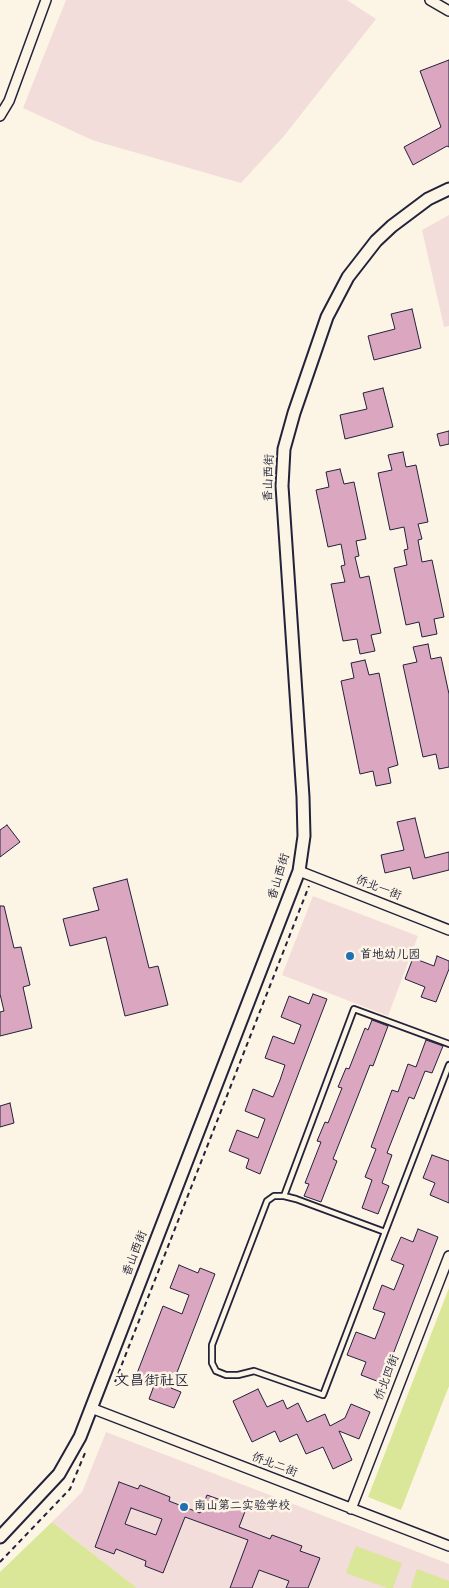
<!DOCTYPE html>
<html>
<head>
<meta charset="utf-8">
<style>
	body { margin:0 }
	canvas { display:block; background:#fcf5e5 }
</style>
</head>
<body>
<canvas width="449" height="1588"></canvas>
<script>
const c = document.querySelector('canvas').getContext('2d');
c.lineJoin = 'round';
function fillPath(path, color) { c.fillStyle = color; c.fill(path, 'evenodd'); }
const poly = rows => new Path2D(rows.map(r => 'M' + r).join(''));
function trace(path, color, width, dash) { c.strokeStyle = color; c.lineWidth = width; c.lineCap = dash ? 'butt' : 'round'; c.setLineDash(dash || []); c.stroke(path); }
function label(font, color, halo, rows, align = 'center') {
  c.font = font + ' Kalam,"LXGW WenKai TC",sans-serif'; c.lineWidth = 5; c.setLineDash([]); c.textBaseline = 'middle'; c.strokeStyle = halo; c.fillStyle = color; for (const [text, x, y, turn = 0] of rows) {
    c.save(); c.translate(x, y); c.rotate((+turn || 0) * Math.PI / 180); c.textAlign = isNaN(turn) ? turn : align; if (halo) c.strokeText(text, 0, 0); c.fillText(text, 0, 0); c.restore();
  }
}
const built = poly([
	[66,0,347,0,376,19,284,136,241,183,92,140,23,108],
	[449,215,449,326,444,327,422,230],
	[313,896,418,936,388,1016,282,975],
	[106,1432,449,1564,449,1588,137,1588,52,1522,82,1492]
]);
const green = poly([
	[449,1288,449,1386,401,1510,368,1497],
	[52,1522,137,1588,0,1588,0,1572],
	[356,1546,402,1563,393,1588,387,1588,346,1573],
	[417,1569,449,1581,449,1588,411,1588]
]);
const building = poly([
	[449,60,449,147,447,146,413,165,404,147,441,127,420,71,449,60],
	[412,309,421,348,374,360,368,336,395,329,391,314,412,309],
	[383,388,393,427,345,439,340,415,367,409,363,393,383,388],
	[449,431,449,444,440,446,437,434,449,431],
	[403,452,406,467,416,465,428,522,418,524,422,539,418,540,422,562,432,560,444,617,434,619,437,634,422,637,419,622,406,625,394,568,407,565,404,550,408,549,404,527,390,530,378,473,392,470,388,455,403,452],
	[340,469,344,484,354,482,366,539,356,541,359,556,355,557,360,578,369,576,381,633,371,635,375,651,360,654,357,639,343,641,331,584,345,582,341,566,345,565,341,544,328,547,316,490,329,487,326,472,340,469],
	[428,644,431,659,441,657,449,694,449,767,439,769,436,754,423,757,403,665,417,662,413,647,428,644],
	[365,660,369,675,379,673,398,765,388,768,391,783,376,786,373,771,360,774,341,681,354,678,351,663,365,660],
	[415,818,425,858,449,852,449,870,413,879,410,867,385,873,381,855,404,850,397,822,415,818],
	[7,825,20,842,0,857,0,830,7,825],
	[127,879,149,968,158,966,168,1005,125,1016,106,937,70,946,63,919,99,910,93,888,127,879],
	[0,906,4,906,14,948,21,947,30,985,23,987,32,1028,0,1036,0,1012,4,1011,0,994,0,906],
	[437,956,449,961,449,969,436,1002,421,997,425,987,405,979,413,958,434,966,437,956],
	[313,994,327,999,260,1174,246,1168,249,1159,229,1151,237,1130,258,1138,265,1119,245,1111,253,1089,273,1097,280,1080,285,1065,265,1058,273,1036,294,1044,301,1025,281,1017,289,996,309,1004,313,994],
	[372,1020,388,1026,373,1066,370,1065,354,1106,333,1159,337,1161,321,1202,304,1196,309,1184,305,1183,321,1142,317,1141,325,1122,328,1123,342,1088,338,1087,346,1068,349,1069,365,1028,368,1030,372,1020],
	[426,1040,443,1046,432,1073,425,1071,414,1099,409,1097,387,1153,392,1155,382,1183,389,1186,378,1214,362,1208,372,1180,365,1177,376,1149,371,1147,392,1090,398,1092,408,1064,416,1067,426,1040],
	[10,1103,14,1123,0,1127,0,1106,10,1103],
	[432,1155,449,1161,449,1203,430,1195,435,1183,423,1178,432,1155],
	[418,1229,438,1237,382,1383,361,1375,366,1362,347,1355,356,1332,375,1339,385,1313,373,1309,382,1285,394,1290,404,1265,391,1260,401,1237,413,1242,418,1229],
	[179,1265,198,1273,200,1268,215,1274,171,1388,181,1392,174,1408,149,1399,155,1383,136,1376,163,1306,182,1314,189,1295,170,1288,179,1265],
	[258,1389,267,1407,283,1400,287,1409,298,1403,307,1422,325,1414,330,1426,345,1418,351,1404,370,1412,359,1439,339,1431,352,1460,333,1469,323,1447,306,1454,297,1434,280,1442,275,1431,252,1442,233,1401,258,1389],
	[119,1482,138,1489,140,1485,170,1497,169,1501,200,1513,207,1495,246,1509,239,1527,270,1539,272,1535,302,1546,300,1551,320,1558,308,1588,286,1588,289,1581,259,1570,252,1588,230,1588,248,1540,185,1517,163,1573,145,1566,146,1561,116,1549,114,1554,95,1547,119,1482],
	[131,1508,162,1519,156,1535,125,1524,131,1508]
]);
const path = poly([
	[115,1382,309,886],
	[0,1562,70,1489,85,1453]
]);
const service = poly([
	[284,1196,354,1009,449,1044],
	[385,1232,296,1199,284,1196,274,1196,267,1201,212,1345,212,1363,216,1371,226,1375,238,1375,254,1371,323,1395,385,1232,449,1065]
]);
const minor = poly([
	[430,0,449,11],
	[0,116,9,101,46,0],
	[299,871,449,930],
	[91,1408,449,1546],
	[351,1509,449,1256]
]);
const tertiary = poly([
	[0,1537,59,1474,80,1437,299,871,304,836,303,797,282,486,284,449,294,413,327,317,348,277,376,241,392,226,428,199,449,189]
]);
const markers = [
	[350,956,5,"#1f6fb2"],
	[184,1507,5,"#1f6fb2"]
];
const streetNames = [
	["香山西街",270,478,-88],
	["香山西街",280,877,-73],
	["侨北一街",378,889,21],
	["香山西街",136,1254,-69],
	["侨北四街",388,1378,-69],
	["侨北二街",274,1466,21]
];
const poiNames = [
	["首地幼儿园",360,956],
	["南山第二实验学校",194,1507]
];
const quarterNames = [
	["文昌街社区",152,1382]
];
fillPath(built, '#f2ddda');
fillPath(green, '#dae698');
fillPath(building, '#daa6c0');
trace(building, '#22223b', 1);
trace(service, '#22223b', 8);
trace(minor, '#22223b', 12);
trace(tertiary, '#22223b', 15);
trace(path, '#22223b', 2, [5, 4]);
trace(service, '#fcf5e5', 4.5);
trace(minor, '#fcf5e5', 9);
trace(tertiary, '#fcf5e5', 11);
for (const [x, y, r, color] of markers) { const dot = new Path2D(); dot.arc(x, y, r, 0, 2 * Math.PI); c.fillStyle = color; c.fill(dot); trace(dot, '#fcf5e5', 2); }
label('12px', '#22223b', '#fcf5e5', streetNames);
label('12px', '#22223b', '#fcf5e5', poiNames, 'left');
label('15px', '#22223b', '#fcf5e5', quarterNames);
</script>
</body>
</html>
